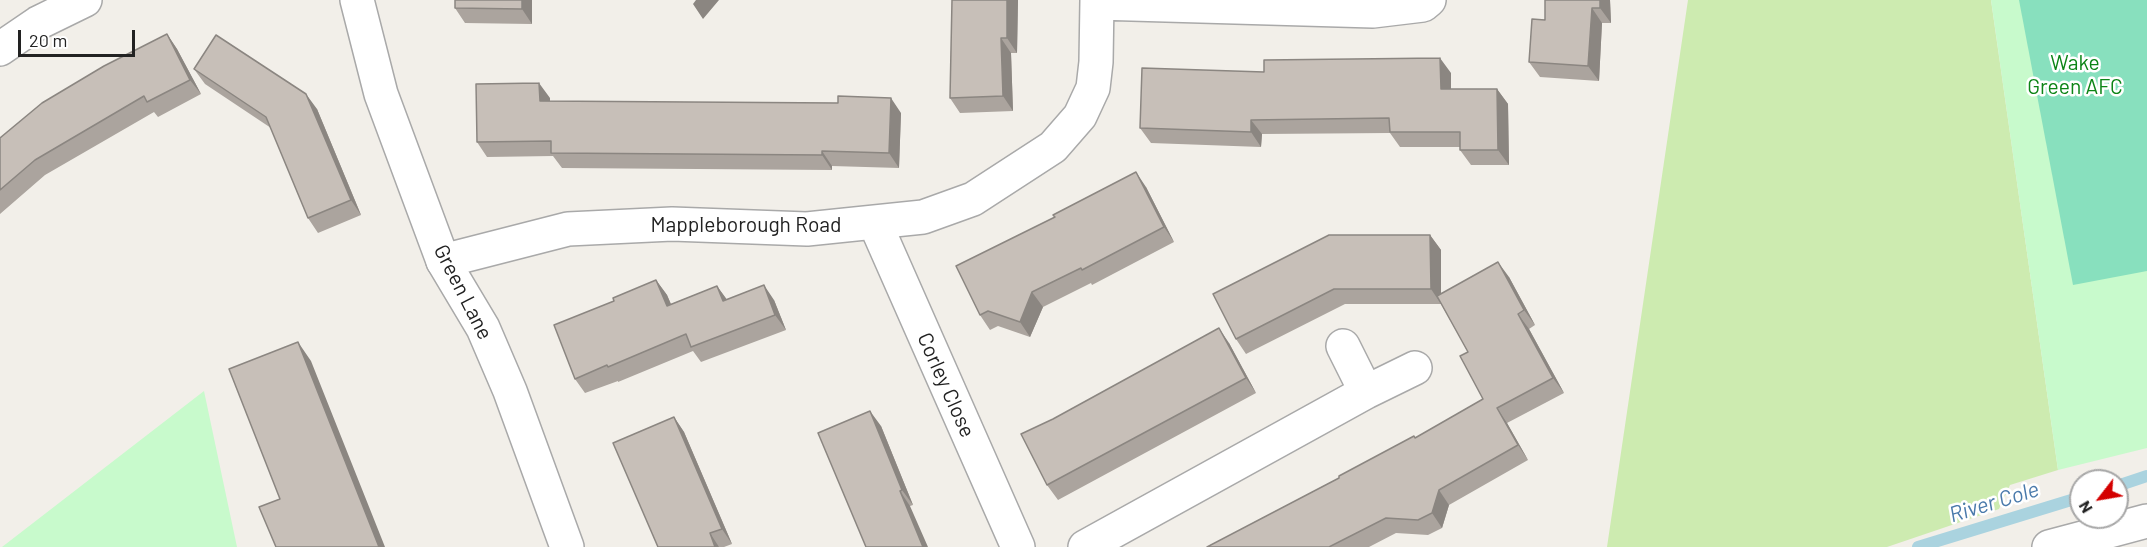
<!DOCTYPE html>
<html>
<head>
<meta charset="utf-8">
<style>
	body { margin:0 }
	#map { position:relative; width:2147px; height:547px; overflow:hidden; background:#f2efe9; font-family:Barlow,sans-serif }
	canvas { display:block }
	.north { position:absolute; left:2069px; top:469px; width:60px; height:60px; box-sizing:border-box; background:#fff; border:2px solid #a7a7a7; border-radius:50%; rotate:239deg; font-size:16px; font-weight:700; line-height:24px; text-align:center; color:#222 }
	.north::after { content:''; display:block; margin:auto; width:21px; height:27px; background:#d40000; clip-path:polygon(50% 0,100% 100%,50% 72%,0 100%) }
	.scale { position:absolute; left:18px; top:30px; width:117px; height:27px; box-sizing:border-box; border:3px solid #222; border-top:0; padding-left:8px; font-size:18px; line-height:21px; white-space:nowrap; color:#222; -webkit-text-stroke:4px #fff; paint-order:stroke }
</style>
</head>
<body>
<div id="map">
<canvas width="2147" height="547"></canvas>
<div class="north">N</div>
<div class="scale">20 m</div>
</div>
<script>
const c = document.querySelector('canvas').getContext('2d');
c.lineJoin = 'round';
function fillPath(path, color) { c.fillStyle = color; c.fill(path, 'evenodd'); }
const poly = rows => new Path2D(rows.map(r => 'M' + r).join(''));
function trace(path, color, width, dash) { c.strokeStyle = color; c.lineWidth = width; c.lineCap = dash ? 'butt' : 'round'; c.setLineDash(dash || []); c.stroke(path); }
function label(font, color, halo, rows, align = 'center') {
  c.font = font + ' Barlow,sans-serif'; c.lineWidth = 5; c.setLineDash([]); c.textBaseline = 'middle'; c.strokeStyle = halo; c.fillStyle = color; for (const [text, x, y, turn = 0] of rows) {
    c.save(); c.translate(x, y); c.rotate((+turn || 0) * Math.PI / 180); c.textAlign = isNaN(turn) ? turn : align; if (halo) c.strokeText(text, 0, 0); c.fillText(text, 0, 0); c.restore();
  }
}
const grass = poly([
	[1688,0,1991,0,2058,470,2010,485,1999,509,1887,547,1607,547]
]);
const park = poly([
	[1991,0,2147,0,2147,448,2058,470],
	[204,391,237,547,2,547]
]);
const pitch = poly([
	[2019,0,2147,0,2147,271,2073,285]
]);
const stream = poly([
	[2117,486,2147,476],
	[1918,547,2081,497]
]);
const minor = poly([
	[1097,3,1373,11,1423,5,1429,0],
	[0,49,38,23,85,0],
	[875,223,1018,547],
	[443,261,568,229,672,224,807,229,923,217,973,199,1053,147,1080,116,1093,88,1096,62,1097,0],
	[1343,346,1366,392],
	[1085,547,1366,392,1415,368]
]);
const tertiary = poly([
	[357,0,381,94,443,261,483,328,510,391,567,547],
	[2049,547,2147,521]
]);
const wall = poly([
	[532,0,532,24,465,23,455,8],
	[1018,0,1017,53,1011,53,1013,111,960,113,950,98],
	[1545,0,1610,0,1611,23,1602,23,1599,81,1540,77,1529,62,1545,20],
	[167,34,177,49,201,94,158,117,154,112,45,175,0,214,0,138],
	[194,69,317,109,361,215,318,233,308,218,271,128,205,84],
	[1264,72,1451,73,1451,89,1497,89,1508,104,1509,165,1471,165,1460,150,1460,147,1400,147,1390,133,1262,134,1261,147,1151,143,1140,128],
	[550,98,550,101,901,113,899,168,832,166,832,170,562,168,553,156,487,157,477,142],
	[1146,187,1174,242,1092,285,1091,283,1043,307,1030,337,998,326,990,330,980,315],
	[1430,235,1441,250,1441,293,1509,277,1535,325,1529,329,1564,393,1507,423,1528,460,1449,505,1442,528,1428,535,1396,533,1369,547,1207,547,1415,438,1483,399,1468,352,1441,304,1345,304,1246,354,1236,339],
	[656,280,667,295,671,304,717,286,726,299,774,300,786,330,701,362,693,351,618,382,618,381,585,393,575,379,614,301],
	[1229,343,1256,393,1058,500,1047,485],
	[674,417,684,432,732,544,724,547,658,547],
	[881,426,913,505,910,506,866,547]
]);
const shadedWall = poly([
	[522,0,532,0,532,24,522,9],
	[696,0,719,0,703,19,693,4],
	[1007,0,1018,0,1017,53,1007,38],
	[1600,0,1610,0,1611,23,1600,8],
	[1592,8,1602,23,1599,81,1588,66],
	[167,34,177,49,201,94,190,80],
	[1001,38,1011,53,1013,111,1003,96],
	[1440,58,1451,73,1451,104,1441,89],
	[539,83,550,98,550,116,540,101],
	[1497,89,1508,104,1509,165,1498,150],
	[306,94,317,109,361,215,351,200],
	[891,98,901,113,899,168,889,153],
	[1251,120,1262,134,1261,147,1251,132],
	[822,151,832,166,832,170,822,155],
	[1136,172,1146,187,1174,242,1164,227],
	[1430,235,1441,250,1441,304,1431,289],
	[1498,262,1509,277,1535,325,1524,310],
	[656,280,667,295,678,321,667,306],
	[764,285,774,300,786,330,775,315],
	[717,286,728,301,723,301],
	[1032,292,1043,307,1030,337,1020,322],
	[1518,314,1529,329,1564,393,1553,378],
	[1219,328,1229,343,1256,393,1246,378],
	[298,342,311,361,385,547,379,547],
	[1497,408,1507,423,1528,460,1518,445],
	[870,411,881,426,913,505,902,490],
	[674,417,684,432,732,544,722,529],
	[1439,490,1449,505,1442,528,1432,513],
	[900,491,910,506,928,547,923,547],
	[710,533,719,547,715,547]
]);
const building = poly([
	[455,0,522,0,522,9,455,8,455,0],
	[952,0,1007,0,1007,38,1001,38,1003,96,950,98,952,0],
	[1545,0,1600,0,1600,8,1592,8,1588,66,1529,62,1532,19,1545,20,1545,0],
	[167,34,190,80,147,102,144,96,35,160,0,190,0,138,42,103,104,66,167,34],
	[216,35,306,94,351,200,308,218,266,117,194,69,216,35],
	[1440,58,1441,89,1497,89,1498,150,1460,150,1460,132,1390,132,1389,118,1251,120,1251,132,1140,128,1142,68,1264,72,1264,60,1440,58],
	[539,83,540,101,838,103,838,96,891,98,889,153,822,151,822,155,551,153,551,141,477,142,476,84,539,83],
	[1136,172,1164,227,1082,270,1081,268,1032,292,1020,322,988,311,980,315,956,266,1055,217,1053,215,1136,172],
	[1329,235,1430,235,1431,289,1334,289,1236,339,1213,294,1329,235],
	[1498,262,1524,310,1518,314,1553,378,1497,408,1518,445,1439,490,1432,513,1418,520,1386,518,1329,547,1207,547,1339,478,1339,476,1414,436,1415,438,1483,399,1460,356,1468,352,1437,296,1498,262],
	[656,280,667,306,717,286,723,301,764,285,775,315,691,347,686,334,608,367,607,365,575,379,554,325,614,301,613,298,656,280],
	[1219,328,1246,378,1047,485,1021,434,1053,419,1219,328],
	[298,342,379,547,276,547,259,507,280,499,229,369,298,342],
	[870,411,902,490,900,491,923,547,866,547,818,433,870,411],
	[674,417,722,529,710,533,715,547,658,547,613,443,674,417]
]);
const parkNames = [
	["Wake",2075,63],
	["Green AFC",2075,87]
];
const streetNames = [
	["Mappleborough Road",746,225],
	["Green Lane",463,292,63],
	["Corley Close",946,385,66]
];
const waterNames = [
	["River Cole",1994,502,-17]
];
fillPath(grass, '#cdebb0');
fillPath(park, '#c8facc');
fillPath(pitch, '#88e0be');
trace(stream, '#aad3df', 12);
trace(minor, '#a9a9a9', 36);
trace(tertiary, '#a9a9a9', 36);
trace(minor, '#fff', 33);
trace(tertiary, '#fff', 33);
fillPath(wall, '#aba49e');
fillPath(shadedWall, '#8b8681');
fillPath(building, '#c7bfb8');
trace(building, '#8b8681', 1.5);
label('21px', '#0c8416', '#fff', parkNames);
label('21px', '#222', '#fff', streetNames);
label('italic 22px', '#4a7aab', '#fff', waterNames);
</script>
</body>
</html>
